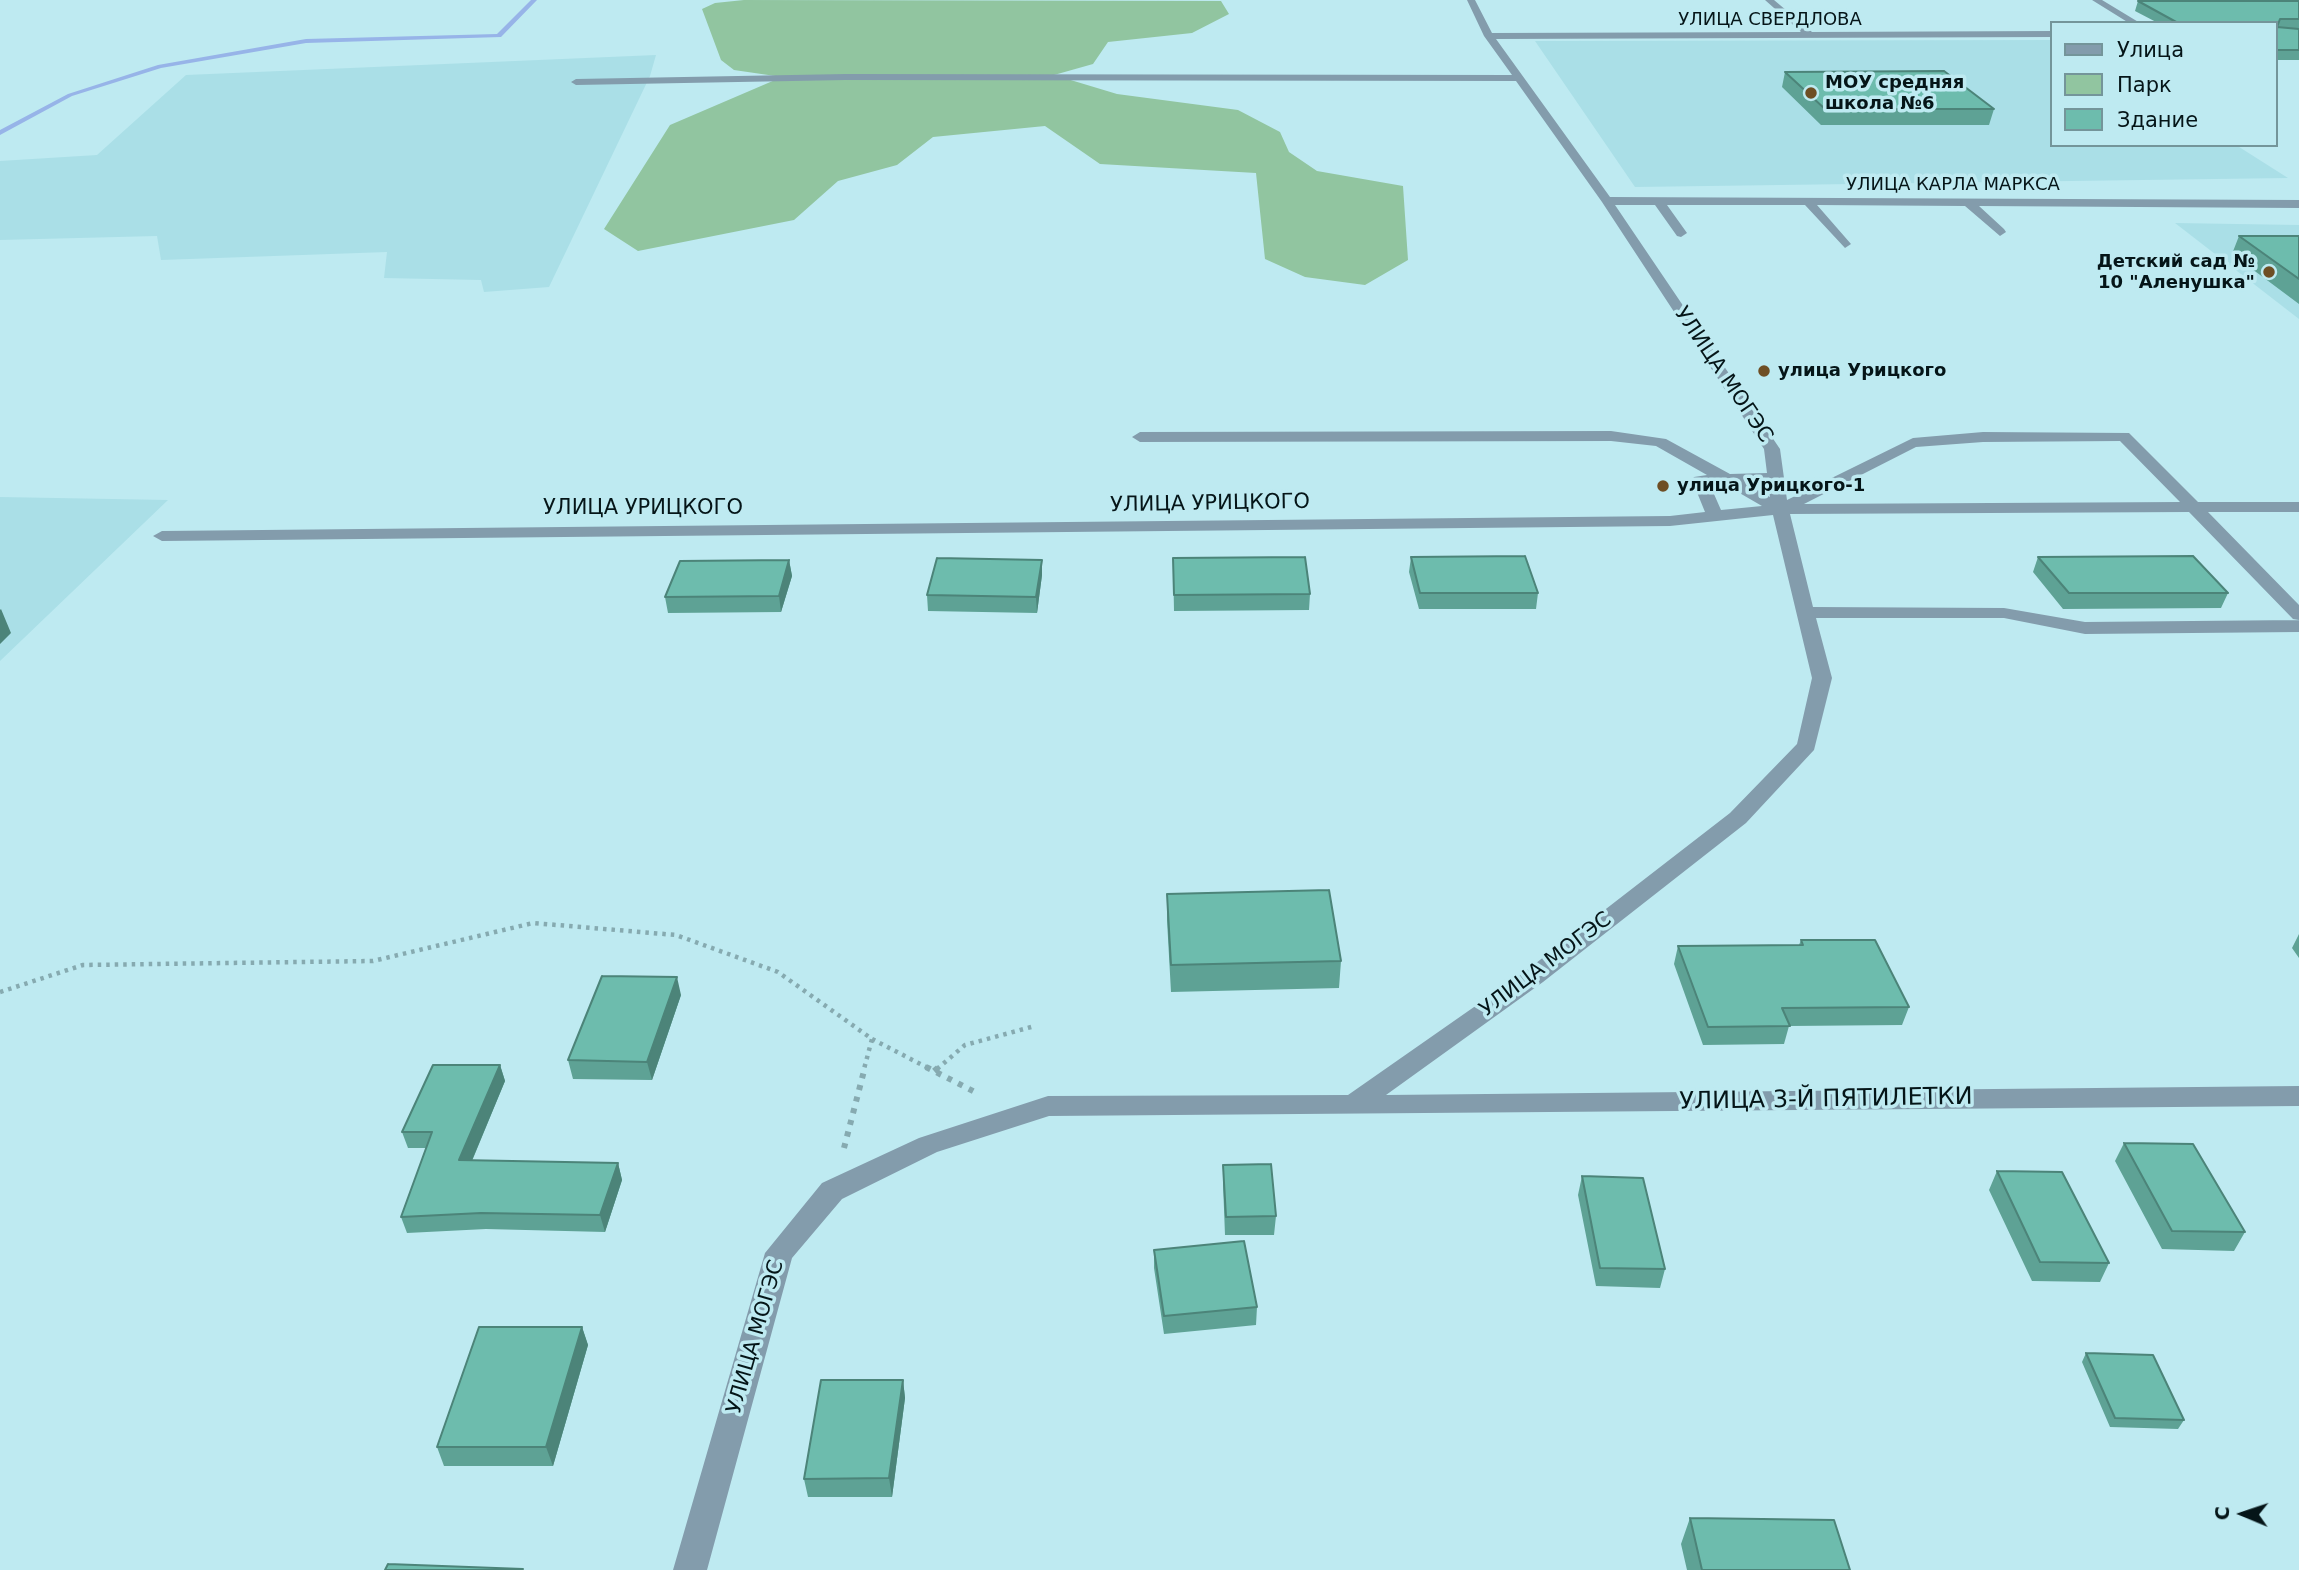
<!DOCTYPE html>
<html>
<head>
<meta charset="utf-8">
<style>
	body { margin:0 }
	#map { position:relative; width:2299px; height:1570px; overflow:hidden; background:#beeaf1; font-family:"DejaVu Sans",sans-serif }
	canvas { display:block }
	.legend { position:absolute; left:2050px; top:21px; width:228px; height:126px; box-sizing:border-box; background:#beeaf1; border:2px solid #74959a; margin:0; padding:9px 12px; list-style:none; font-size:21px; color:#051518 }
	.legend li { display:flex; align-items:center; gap:14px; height:35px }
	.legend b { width:35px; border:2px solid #74959a }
	.north { position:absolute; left:2208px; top:1479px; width:70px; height:70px; -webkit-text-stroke:5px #beeaf1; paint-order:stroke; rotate:272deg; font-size:19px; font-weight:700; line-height:28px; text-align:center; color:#051518 }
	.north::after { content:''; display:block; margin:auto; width:24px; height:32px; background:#051518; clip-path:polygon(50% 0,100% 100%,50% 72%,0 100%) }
</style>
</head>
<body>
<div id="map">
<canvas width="2299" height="1570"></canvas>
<ul class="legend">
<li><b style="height:9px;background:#839cac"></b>Улица</li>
<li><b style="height:19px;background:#91c5a0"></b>Парк</li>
<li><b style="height:19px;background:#6dbcad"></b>Здание</li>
</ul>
<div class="north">С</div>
</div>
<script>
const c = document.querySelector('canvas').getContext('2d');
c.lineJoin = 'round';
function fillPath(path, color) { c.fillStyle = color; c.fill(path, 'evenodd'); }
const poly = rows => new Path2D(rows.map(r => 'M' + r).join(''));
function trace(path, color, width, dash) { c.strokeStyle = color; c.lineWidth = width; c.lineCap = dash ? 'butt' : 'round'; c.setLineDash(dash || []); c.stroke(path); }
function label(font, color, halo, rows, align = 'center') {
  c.font = font + ' "DejaVu Sans",sans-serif'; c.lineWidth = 7; c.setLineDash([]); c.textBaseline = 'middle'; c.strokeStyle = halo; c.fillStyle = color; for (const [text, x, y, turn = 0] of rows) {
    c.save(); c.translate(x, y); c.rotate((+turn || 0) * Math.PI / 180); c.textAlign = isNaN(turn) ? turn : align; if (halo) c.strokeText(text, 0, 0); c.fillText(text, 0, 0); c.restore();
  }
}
const built = poly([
	[2052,40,2052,145,2236,145,2288,178,1635,187,1535,41],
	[656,55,650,76,549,287,484,292,481,280,384,278,387,252,161,260,157,236,0,240,0,161,97,155,186,75],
	[2175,223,2299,225,2299,319],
	[0,497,168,500,0,661]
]);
const green = poly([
	[744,0,1221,1,1229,14,1192,33,1108,42,1093,64,1054,75,1117,94,1238,110,1280,132,1289,152,1317,171,1403,186,1408,260,1365,285,1305,277,1265,259,1256,173,1100,164,1045,126,933,137,897,165,838,181,794,220,638,251,604,229,670,125,782,77,734,70,721,60,702,9,715,3]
]);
const stream = poly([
	[531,0,537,0,501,37,306,43,161,68,72,96,0,135,0,130,68,94,158,65,306,39,497,34,531,0]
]);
const pathFar1 = poly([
	[0,992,83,965,373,961,533,923,676,935,778,972,872,1039,864,1069],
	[872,1039,930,1069],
	[937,1069,965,1045,1035,1026]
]);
const path = poly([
	[926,1067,977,1093],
	[934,1071,939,1067],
	[844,1148,865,1067]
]);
const minor = poly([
	[1467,0,1475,0,1492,33,1801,32,1765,0,1774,0,1812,32,2052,31,2052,37,1496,39,1610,197,2299,200,2299,208,1979,206,2004,229,2006,232,2000,236,1965,206,1817,205,1851,244,1845,248,1805,205,1667,205,1687,233,1681,237,1677,236,1655,205,1615,205,1780,449,1787,500,1913,438,1983,432,2129,433,2198,502,2299,502,2299,512,2208,512,2299,605,2299,632,2085,634,2004,618,1816,618,1832,678,1814,750,1746,823,1543,982,1386,1095,2299,1086,2299,1106,1049,1116,937,1152,842,1199,792,1258,707,1570,673,1570,765,1253,822,1183,919,1138,1048,1096,1348,1095,1527,970,1730,813,1797,744,1812,678,1773,515,1670,526,162,541,153,536,162,531,1670,516,1705,512,1692,480,1694,477,1707,475,1656,446,1611,441,1140,442,1132,437,1140,432,1611,431,1666,439,1730,474,1767,473,1764,449,1602,202,1516,81,846,80,576,85,571,82,576,79,846,74,1512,75,1484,36,1467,0],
	[2120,441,2180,502,1804,504,1916,447,1983,442,2120,441],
	[1768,483,1770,497,1747,484,1768,483],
	[1724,484,1762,506,1721,510,1710,485,1724,484],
	[2189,512,2293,619,2299,620,2085,622,2004,608,1813,607,1790,514,2189,512],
	[2092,0,2102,0,2140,23,2129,23,2092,0]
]);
const wall = poly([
	[2138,1,2299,1,2299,60,2276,60,2276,23,2158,23,2135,11],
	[1785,72,1994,109,1989,125,1821,125,1782,87],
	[2239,236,2299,236,2299,304,2232,254],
	[1411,557,1538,593,1536,609,1419,609,1409,572],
	[2038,557,2228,593,2221,608,2063,609,2033,572],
	[1173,558,1310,594,1309,610,1174,611],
	[789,560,792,576,781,612,668,613,665,597],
	[1042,560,1042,575,1037,613,928,611,927,595],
	[1167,894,1341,961,1339,988,1171,992,1167,920],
	[2299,934,2299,958,2292,948],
	[1801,940,1909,1007,1902,1025,1789,1026,1784,1044,1703,1045,1674,964,1678,946,1799,945],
	[681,995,652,1080,573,1079,568,1060],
	[500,1065,505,1081,472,1161,618,1163,622,1180,605,1232,486,1229,407,1233,401,1217,426,1148,408,1148,402,1132],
	[2124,1143,2245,1232,2234,1251,2162,1249,2115,1161],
	[1223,1165,1276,1216,1274,1235,1225,1235,1223,1183],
	[1997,1171,2109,1263,2100,1282,2032,1281,1989,1190],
	[1582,1176,1665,1269,1660,1288,1596,1286,1578,1195],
	[1154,1250,1257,1307,1256,1325,1164,1334,1154,1268],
	[582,1327,588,1345,553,1466,444,1466,437,1447],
	[2086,1353,2184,1420,2178,1429,2110,1427,2082,1362],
	[903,1380,905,1398,892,1497,808,1497,804,1479],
	[1690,1518,1850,1570,1687,1570,1681,1544]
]);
const shadedWall = poly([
	[789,560,792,576,781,612,779,596],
	[1042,560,1042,575,1037,613,1036,597],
	[1,609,11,633,0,644,0,610],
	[677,977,681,995,652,1080,647,1062],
	[500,1065,505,1081,465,1177,459,1160],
	[618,1163,622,1180,605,1232,600,1215],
	[582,1327,588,1345,553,1466,546,1447],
	[903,1380,905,1398,892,1497,889,1478]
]);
const building = poly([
	[2138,1,2299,1,2299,19,2280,19,2277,27,2299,29,2299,50,2276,50,2276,23,2178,23,2138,1],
	[1944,71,1994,109,1825,109,1785,72,1944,71],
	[2239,236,2299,236,2299,279,2239,236],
	[1525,556,1538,593,1420,593,1411,557,1525,556],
	[2193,556,2228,593,2069,593,2038,557,2193,556],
	[1305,557,1310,594,1174,595,1173,558,1305,557],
	[937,558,1042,560,1036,597,927,595,937,558],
	[789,560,779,596,665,597,680,561,789,560],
	[1329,890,1341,961,1171,965,1167,894,1329,890],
	[1801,940,1875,940,1909,1007,1782,1008,1790,1026,1708,1027,1678,946,1803,945,1801,940],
	[602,976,677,977,647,1062,568,1060,602,976],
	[433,1065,500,1065,459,1160,618,1163,600,1215,481,1213,401,1217,432,1132,402,1132,433,1065],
	[2124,1143,2193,1144,2245,1232,2172,1231,2124,1143],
	[1271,1164,1276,1216,1226,1217,1223,1165,1271,1164],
	[1997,1171,2062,1172,2109,1263,2040,1262,1997,1171],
	[1582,1176,1643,1178,1665,1269,1600,1268,1582,1176],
	[1244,1241,1257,1307,1164,1316,1154,1250,1244,1241],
	[479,1327,582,1327,546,1447,437,1447,479,1327],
	[2086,1353,2153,1355,2184,1420,2115,1418,2086,1353],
	[821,1380,903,1380,889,1478,804,1479,821,1380],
	[1690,1518,1834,1520,1850,1570,1702,1570,1690,1518],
	[388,1564,523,1569,522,1570,385,1570,388,1564]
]);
const markers = [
	[1811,93,7,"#6e4e24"],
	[2269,272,7,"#6e4e24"],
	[1764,371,7,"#6e4e24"],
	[1663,486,7,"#6e4e24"]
];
const farStreetnames = [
	["УЛИЦА СВЕРДЛОВА",1770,20],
	["УЛИЦА КАРЛА МАРКСА",1953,185]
];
const farPoinames = [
	["МОУ средняя",1825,83],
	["школа №6",1825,104],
	["Детский сад №",2255,262,"right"],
	["10 \"Аленушка\"",2255,283,"right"],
	["улица Урицкого",1778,371],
	["улица Урицкого-1",1677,486]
];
const streetNames = [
	["УЛИЦА МОГЭС",1723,375,56],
	["УЛИЦА УРИЦКОГО",1210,504,-1],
	["УЛИЦА УРИЦКОГО",643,509],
	["УЛИЦА МОГЭС",1546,965,-37],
	["УЛИЦА МОГЭС",756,1337,-74]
];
const nearStreetnames = [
	["УЛИЦА 3-Й ПЯТИЛЕТКИ",1826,1100,-1]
];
fillPath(built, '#aadfe7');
fillPath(green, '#91c5a0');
fillPath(stream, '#97b4e8');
trace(pathFar1, '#86aab0', 4.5, [3.5, 5]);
trace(path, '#86aab0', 6, [5, 7]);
fillPath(minor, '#839cac');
fillPath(wall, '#5ea295');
fillPath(shadedWall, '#4c8479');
fillPath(building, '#6dbcad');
trace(building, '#4c8479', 2);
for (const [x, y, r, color] of markers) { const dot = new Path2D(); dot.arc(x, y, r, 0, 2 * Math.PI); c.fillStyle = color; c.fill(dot); trace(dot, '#beeaf1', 2.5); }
label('18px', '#051518', '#beeaf1', farStreetnames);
label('bold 18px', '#051518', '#beeaf1', farPoinames, 'left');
label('21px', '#051518', '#beeaf1', streetNames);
label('24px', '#051518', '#beeaf1', nearStreetnames);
</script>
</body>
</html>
